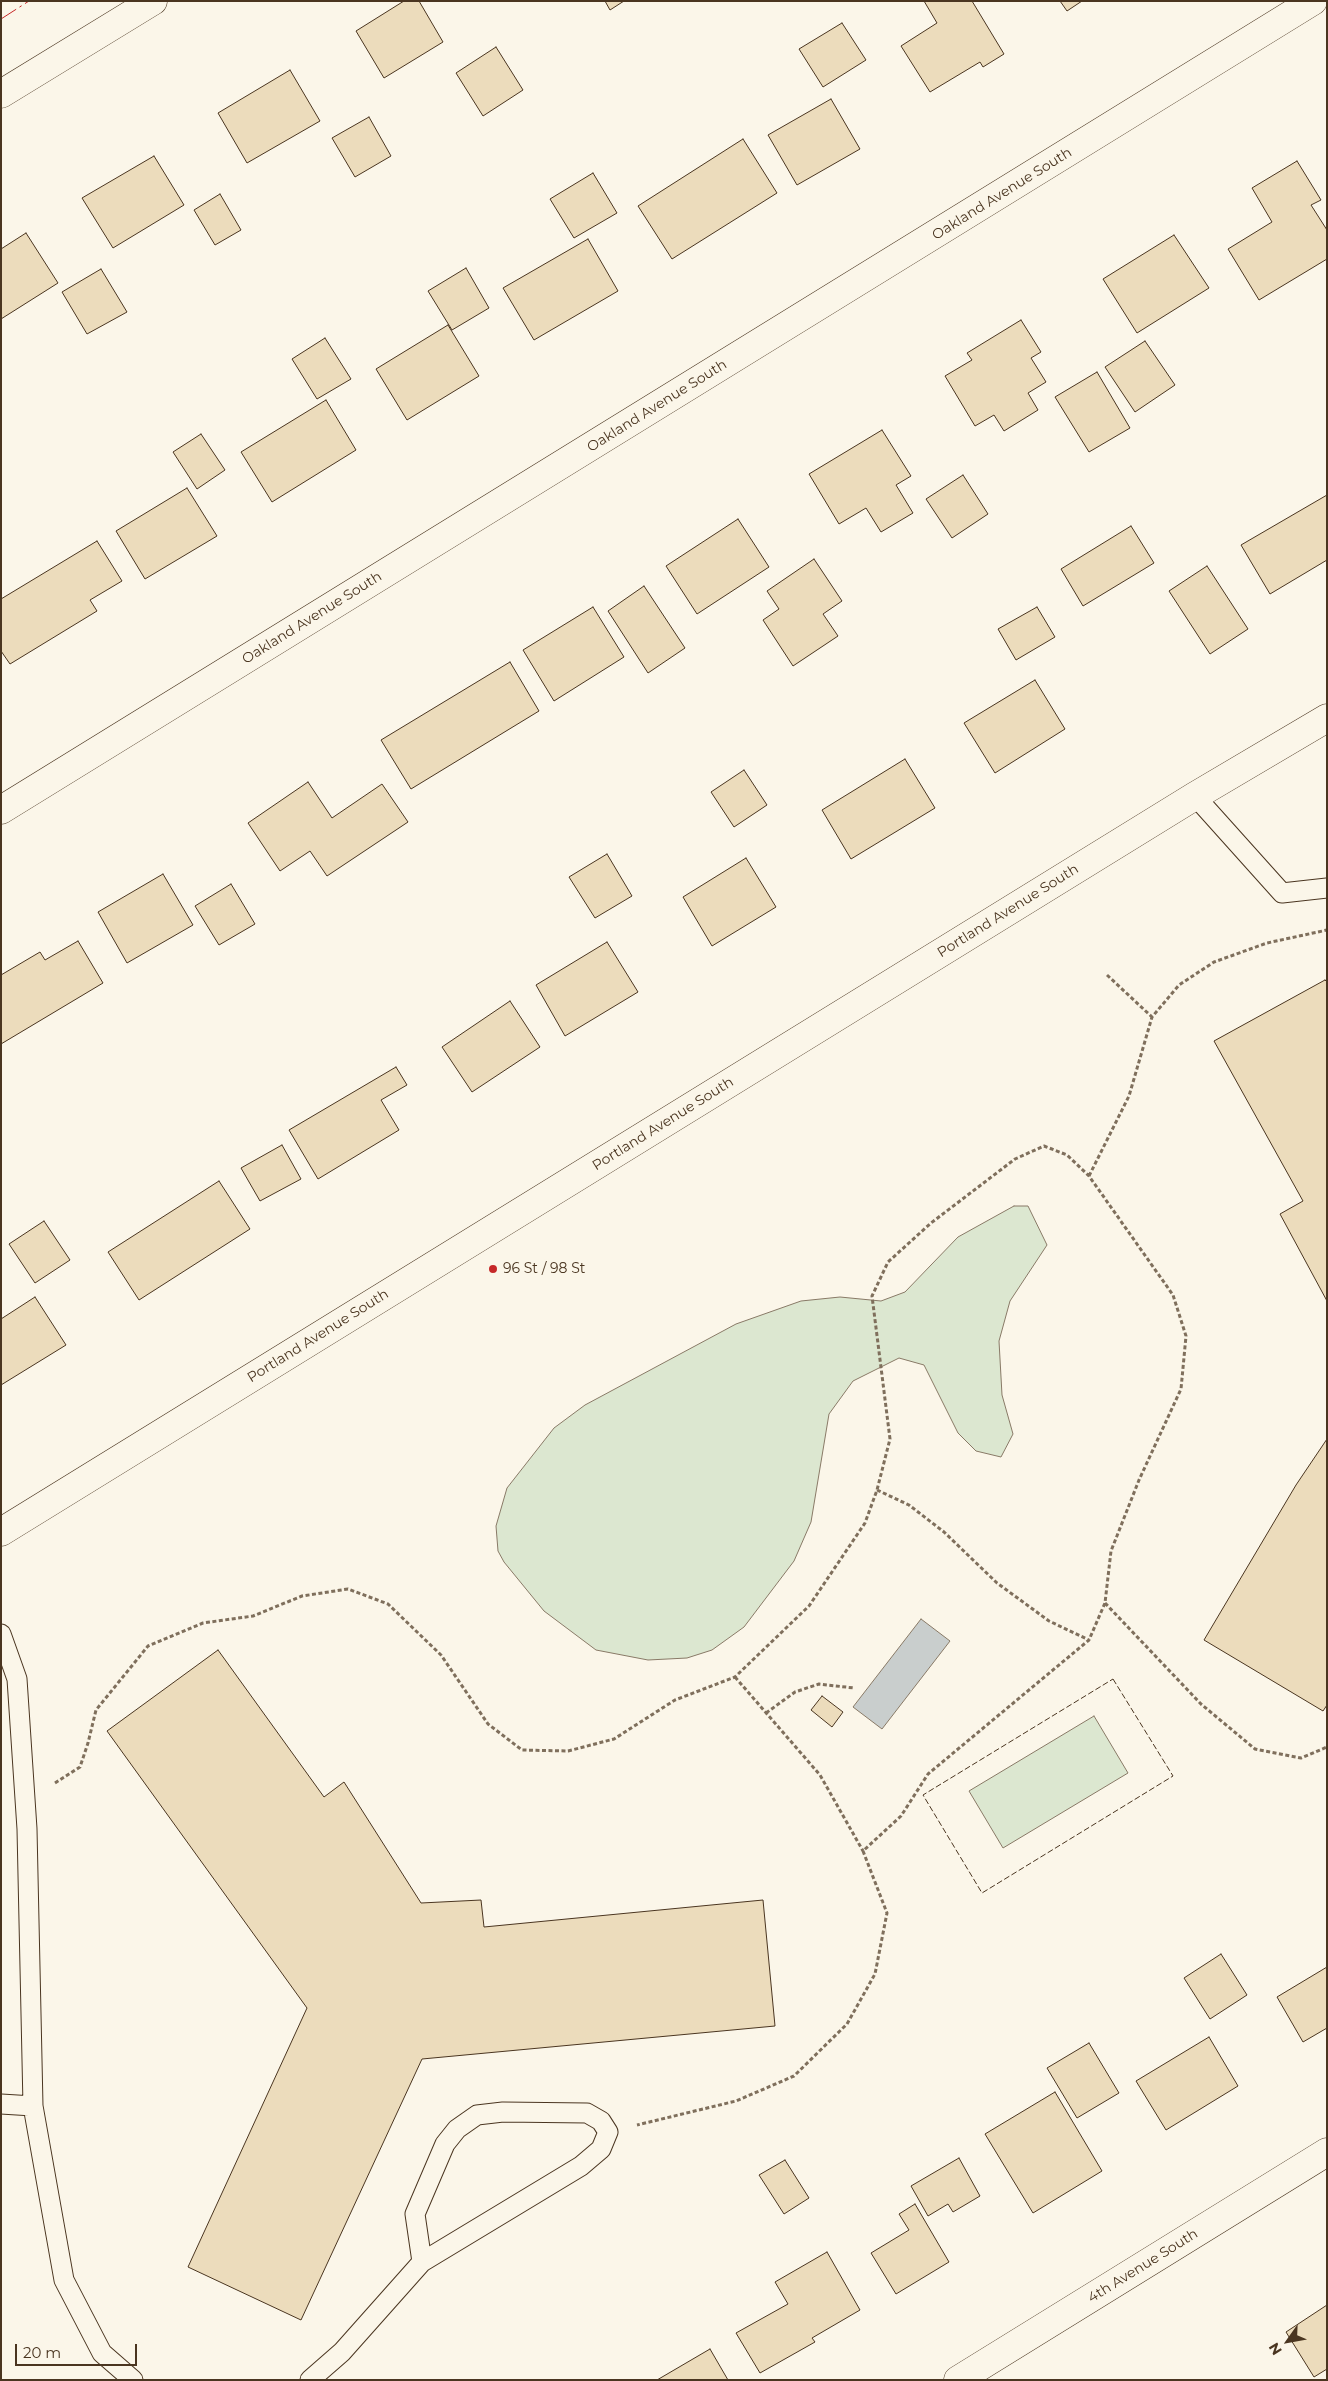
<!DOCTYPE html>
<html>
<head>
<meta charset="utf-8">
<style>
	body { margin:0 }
	#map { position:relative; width:1328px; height:2381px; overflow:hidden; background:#fbf6e9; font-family:Montserrat,sans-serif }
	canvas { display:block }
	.frame { position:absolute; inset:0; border:2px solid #4a3520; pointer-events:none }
	.north { position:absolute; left:1263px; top:2316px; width:50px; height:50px; -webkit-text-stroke:4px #fbf6e9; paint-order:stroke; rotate:238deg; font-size:14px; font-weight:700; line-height:20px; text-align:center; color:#4a3520 }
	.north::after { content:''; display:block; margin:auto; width:18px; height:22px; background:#4a3520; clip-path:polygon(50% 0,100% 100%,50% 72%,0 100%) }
	.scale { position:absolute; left:15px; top:2344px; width:122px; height:22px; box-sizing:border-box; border:2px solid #4a3520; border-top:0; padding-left:6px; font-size:15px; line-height:18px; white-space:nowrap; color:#4a3520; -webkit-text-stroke:4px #fbf6e9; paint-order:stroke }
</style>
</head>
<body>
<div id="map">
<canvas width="1328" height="2381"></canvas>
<div class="frame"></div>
<div class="north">N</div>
<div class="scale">20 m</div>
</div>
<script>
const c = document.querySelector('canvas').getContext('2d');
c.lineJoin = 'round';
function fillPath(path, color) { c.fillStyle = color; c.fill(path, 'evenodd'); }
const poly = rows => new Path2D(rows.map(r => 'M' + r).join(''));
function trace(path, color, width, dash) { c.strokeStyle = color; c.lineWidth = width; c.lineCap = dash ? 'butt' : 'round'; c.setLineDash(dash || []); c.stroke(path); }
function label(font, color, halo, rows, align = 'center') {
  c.font = font + ' Montserrat,sans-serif'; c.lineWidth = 4; c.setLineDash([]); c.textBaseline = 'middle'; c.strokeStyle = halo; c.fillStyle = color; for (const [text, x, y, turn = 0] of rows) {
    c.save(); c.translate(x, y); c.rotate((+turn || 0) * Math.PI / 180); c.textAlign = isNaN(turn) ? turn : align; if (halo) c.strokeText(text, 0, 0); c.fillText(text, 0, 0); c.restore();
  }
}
const green = poly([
	[1014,1206,1028,1206,1047,1245,1010,1301,999,1341,1002,1395,1013,1434,1001,1457,976,1451,958,1433,924,1365,899,1358,853,1381,829,1414,811,1522,794,1561,744,1627,712,1650,687,1658,648,1660,596,1650,544,1611,504,1562,498,1551,496,1526,507,1488,554,1428,585,1405,736,1324,801,1301,840,1297,881,1301,905,1292,958,1237,1014,1206],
	[1094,1716,1128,1773,1003,1848,969,1791,1094,1716]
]);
const water = poly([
	[921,1619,950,1641,882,1729,853,1707,921,1619]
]);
const building = poly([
	[404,1,419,1,443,42,384,78,356,31,404,1],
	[605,1,624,1,610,10,605,1],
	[924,1,972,1,1004,54,983,67,980,62,930,92,901,46,937,23,924,1],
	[1060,1,1082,1,1067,11,1060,1],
	[842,23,866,60,823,87,799,49,842,23],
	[496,47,523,90,483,116,456,73,496,47],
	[290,70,320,121,247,163,218,113,290,70],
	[831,99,860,149,797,185,768,135,831,99],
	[369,117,391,156,355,177,332,138,369,117],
	[743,139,777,193,672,259,638,206,743,139],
	[154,156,184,205,113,248,82,198,154,156],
	[1297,161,1321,200,1311,205,1327,230,1327,259,1259,300,1228,249,1272,222,1252,188,1297,161],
	[593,173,617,213,574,238,550,199,593,173],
	[220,194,241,230,215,245,194,210,220,194],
	[26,233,58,283,1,319,1,249,26,233],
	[1174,235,1209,288,1137,333,1103,279,1174,235],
	[588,239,618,291,534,340,503,288,588,239],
	[466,268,489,308,452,330,428,291,466,268],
	[101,269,127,312,87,334,62,292,101,269],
	[1021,320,1041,352,1031,358,1046,382,1028,393,1038,410,1004,431,994,415,975,426,945,376,972,360,967,353,1021,320],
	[448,325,479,376,407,420,376,369,448,325],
	[325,338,351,379,317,399,292,359,325,338],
	[1145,341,1175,385,1135,412,1105,367,1145,341],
	[1097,372,1130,428,1089,452,1055,397,1097,372],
	[326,400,356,450,272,502,241,452,326,400],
	[882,430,911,476,896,485,913,513,881,532,866,508,839,524,809,474,882,430],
	[201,434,225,470,197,489,173,452,201,434],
	[963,475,988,514,952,538,926,499,963,475],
	[187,488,217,536,145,579,116,531,187,488],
	[1327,495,1327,560,1270,594,1241,545,1327,495],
	[738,519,769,567,697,614,666,566,738,519],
	[1131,526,1154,563,1083,606,1061,569,1131,526],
	[97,541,122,581,90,600,97,611,10,664,1,651,1,599,97,541],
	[814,559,842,601,823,614,838,636,793,666,763,620,779,609,767,591,814,559],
	[1207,566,1248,629,1210,654,1169,591,1207,566],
	[644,586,685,648,648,673,608,611,644,586],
	[593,607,624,657,554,701,523,650,593,607],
	[1037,607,1055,637,1016,660,998,629,1037,607],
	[510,662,539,711,411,789,381,740,510,662],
	[1035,680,1065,729,995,773,964,723,1035,680],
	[905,759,935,808,851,859,822,810,905,759],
	[744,770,767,805,734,827,711,792,744,770],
	[308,782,332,818,382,784,408,822,327,876,310,851,280,871,248,823,308,782],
	[607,854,632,896,595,918,569,877,607,854],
	[746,858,776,907,712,946,683,897,746,858],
	[163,874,193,925,127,963,98,912,163,874],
	[231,884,255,924,219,945,195,906,231,884],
	[78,941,103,983,1,1044,1,975,40,952,45,960,78,941],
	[607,942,638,992,565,1036,536,985,607,942],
	[1325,980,1327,982,1327,1301,1280,1214,1303,1201,1214,1041,1325,980],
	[510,1001,540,1047,472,1092,442,1047,510,1001],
	[396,1067,407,1085,381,1100,399,1130,318,1179,289,1130,396,1067],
	[282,1145,301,1179,260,1201,241,1168,282,1145],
	[219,1181,250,1229,139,1300,108,1252,219,1181],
	[44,1221,70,1260,35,1283,9,1244,44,1221],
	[35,1297,66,1345,1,1385,1,1319,35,1297],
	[1327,1439,1327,1705,1323,1711,1204,1640,1296,1485,1327,1439],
	[218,1650,324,1797,344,1782,421,1903,481,1900,484,1927,763,1900,775,2026,422,2059,301,2320,188,2267,307,2008,107,1731,218,1650],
	[822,1696,843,1712,832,1727,811,1710,822,1696],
	[1221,1954,1247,1995,1210,2019,1184,1978,1221,1954],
	[1327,1967,1327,2028,1303,2042,1277,1997,1327,1967],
	[1209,2037,1238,2086,1166,2130,1136,2081,1209,2037],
	[1089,2043,1119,2093,1077,2118,1047,2068,1089,2043],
	[1055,2092,1102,2171,1033,2213,985,2134,1055,2092],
	[959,2158,980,2196,953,2212,948,2204,928,2216,911,2186,959,2158],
	[785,2160,809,2198,784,2214,759,2175,785,2160],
	[915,2204,949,2262,896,2294,871,2253,909,2230,899,2214,915,2204],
	[827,2252,860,2310,812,2338,815,2342,760,2373,736,2333,788,2304,775,2282,827,2252],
	[1327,2305,1327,2369,1314,2377,1286,2332,1327,2305],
	[710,2349,728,2380,657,2380,710,2349]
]);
const path = poly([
	[1107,975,1152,1017],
	[1089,1176,1129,1096,1152,1017,1179,985,1214,962,1267,943,1327,930],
	[877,1490,909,1505,944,1532,997,1583,1049,1621,1089,1640],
	[1105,1603,1201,1704,1255,1749,1301,1758,1327,1747],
	[735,1677,820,1775,863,1851],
	[766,1713,795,1692,819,1684,854,1688],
	[55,1783,80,1767,88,1743,96,1710,148,1646,203,1623,253,1616,302,1596,348,1589,388,1604,441,1655,488,1724,522,1750,568,1751,614,1739,675,1700,735,1677,809,1606,865,1523,877,1490,890,1439,872,1296,888,1262,931,1223,1015,1159,1044,1146,1067,1155,1089,1176,1173,1295,1186,1336,1181,1389,1139,1480,1111,1551,1105,1603,1089,1640,928,1774,901,1816,863,1851,887,1913,875,1974,847,2024,794,2076,736,2101,637,2125]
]);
const service = poly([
	[1195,796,1282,893,1327,888],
	[1,1634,17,1679,27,1829,33,2106,64,2280,102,2353,133,2380],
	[1,2104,33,2106],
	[310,2380,342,2352,422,2262,581,2166,601,2149,608,2132,601,2121,587,2113,503,2112,477,2115,457,2129,445,2144,415,2214,422,2262]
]);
const minor = poly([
	[1,94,153,1],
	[1,810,1313,1],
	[958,2380,1327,2152]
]);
const secondary = poly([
	[1,1532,1195,796,1327,718]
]);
const fence = poly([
	[1113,1679,1173,1776,982,1893,923,1795,1113,1679]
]);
const power = poly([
	[1,19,29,1]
]);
const markers = [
	[493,1269,5,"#c62828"]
];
const streetNames = [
	["Oakland Avenue South",1002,194,-32],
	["Oakland Avenue South",657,406,-32],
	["Oakland Avenue South",312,618,-32],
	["Portland Avenue South",1008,911,-32],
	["Portland Avenue South",663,1124,-32],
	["Portland Avenue South",318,1336,-32],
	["4th Avenue South",1143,2266,-32]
];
const poiNames = [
	["96 St / 98 St",503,1269]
];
fillPath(green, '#dce7d0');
trace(green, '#887966', 1);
fillPath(water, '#c9cecd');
trace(water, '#887966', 1);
fillPath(building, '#ecdcbc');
trace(building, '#4a3520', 1);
trace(service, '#4a3520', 21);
trace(minor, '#4a3520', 29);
trace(secondary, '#4a3520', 29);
trace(path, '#7f6f5c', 3, [4, 2.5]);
trace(service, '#fbf6e9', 19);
trace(minor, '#fbf6e9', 28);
trace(secondary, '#fbf6e9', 28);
trace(fence, '#4a3520', 1, [6, 2.5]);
trace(power, '#c62828', 1, [18, 4, 2.5, 4]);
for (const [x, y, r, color] of markers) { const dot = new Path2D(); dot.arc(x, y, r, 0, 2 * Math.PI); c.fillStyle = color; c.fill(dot); trace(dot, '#fbf6e9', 2); }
label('14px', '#4a3520', '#fbf6e9', streetNames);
label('14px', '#4a3520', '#fbf6e9', poiNames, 'left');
</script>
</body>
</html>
